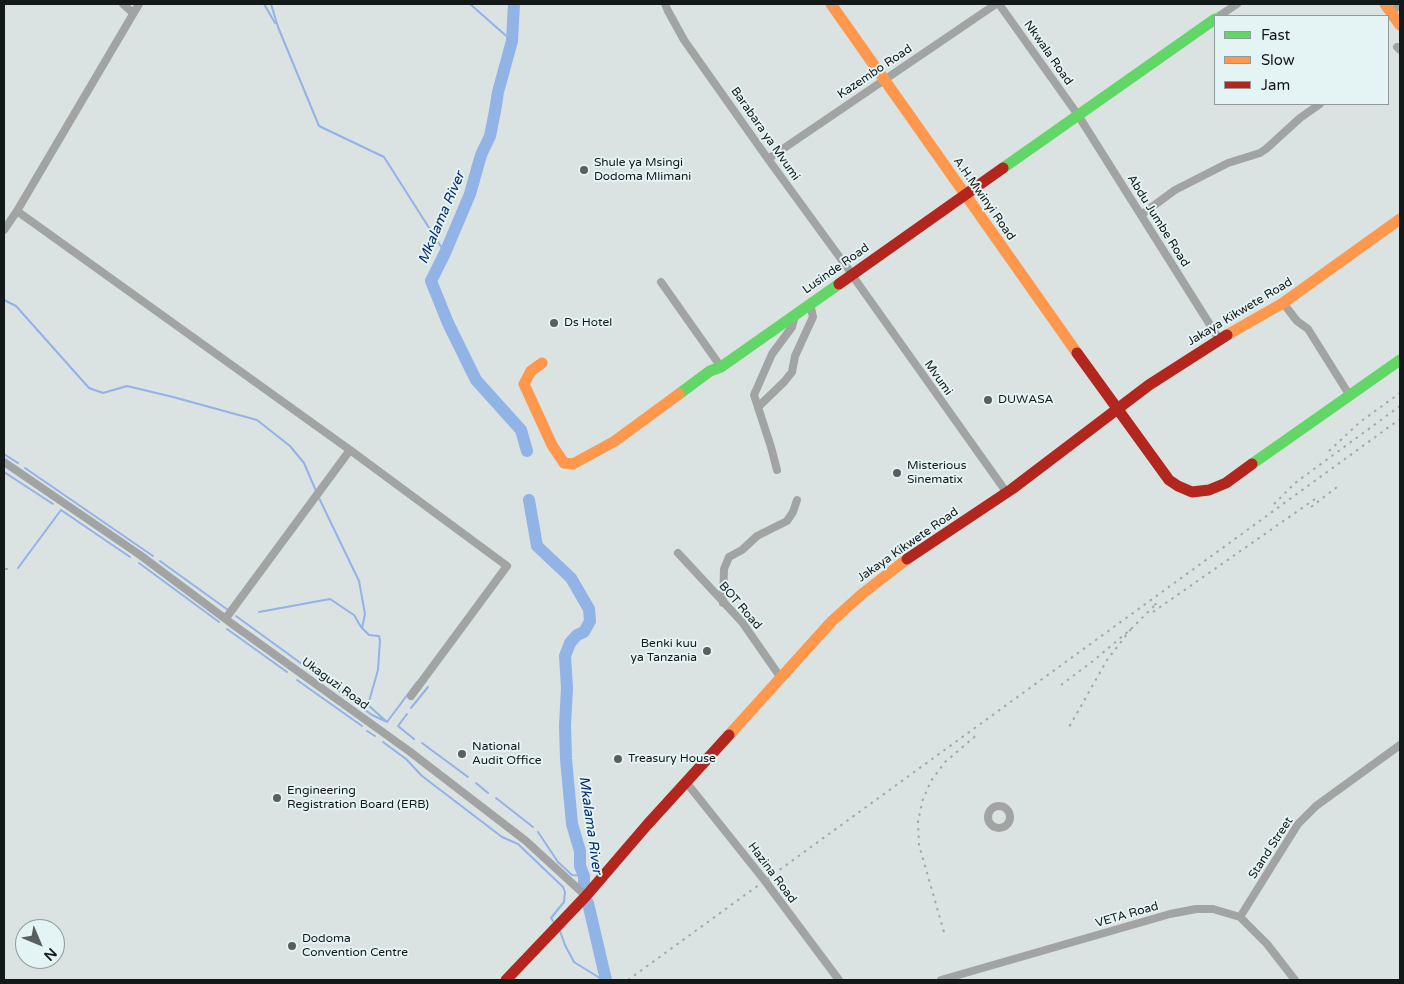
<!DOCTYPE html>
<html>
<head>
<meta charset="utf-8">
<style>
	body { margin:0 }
	#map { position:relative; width:1404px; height:984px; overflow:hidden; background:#dae2e2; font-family:"Varela Round",sans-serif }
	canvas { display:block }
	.frame { position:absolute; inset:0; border:5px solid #131818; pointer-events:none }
	.legend { position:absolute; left:1214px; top:15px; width:175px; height:90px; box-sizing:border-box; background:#e4f3f3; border:1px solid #909b9b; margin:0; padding:6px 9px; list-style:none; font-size:15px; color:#131818 }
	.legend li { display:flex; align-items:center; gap:10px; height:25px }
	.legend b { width:25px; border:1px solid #909b9b }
	.north { position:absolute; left:15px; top:919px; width:50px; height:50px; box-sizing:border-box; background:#e4f3f3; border:1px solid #909b9b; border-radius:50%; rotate:135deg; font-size:14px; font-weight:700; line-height:20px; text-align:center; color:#131818 }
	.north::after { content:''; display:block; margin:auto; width:18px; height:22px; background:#595f5f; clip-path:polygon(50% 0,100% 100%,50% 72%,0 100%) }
</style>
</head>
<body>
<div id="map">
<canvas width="1404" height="984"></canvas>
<div class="frame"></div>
<ul class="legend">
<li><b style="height:6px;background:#63d668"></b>Fast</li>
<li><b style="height:6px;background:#ff974d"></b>Slow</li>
<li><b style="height:6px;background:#b3261e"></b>Jam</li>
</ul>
<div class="north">N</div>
</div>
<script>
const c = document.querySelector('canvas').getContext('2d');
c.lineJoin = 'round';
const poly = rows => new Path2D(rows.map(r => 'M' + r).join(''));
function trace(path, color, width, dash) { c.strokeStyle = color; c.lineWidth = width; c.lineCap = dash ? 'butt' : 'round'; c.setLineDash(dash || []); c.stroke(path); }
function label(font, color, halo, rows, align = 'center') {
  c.font = font + ' "Varela Round",sans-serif'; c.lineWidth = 4; c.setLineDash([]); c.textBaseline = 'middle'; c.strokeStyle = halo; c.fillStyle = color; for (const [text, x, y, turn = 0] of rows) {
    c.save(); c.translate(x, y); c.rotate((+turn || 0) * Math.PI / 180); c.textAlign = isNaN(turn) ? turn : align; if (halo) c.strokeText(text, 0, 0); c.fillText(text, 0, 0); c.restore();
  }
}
const stream = poly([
	[264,4,275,23],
	[271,4,278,27,319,126,384,157,445,253],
	[470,4,512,41],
	[4,300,16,306,89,388,103,393,127,386,173,397,257,420,290,446,304,463,316,491],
	[4,454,18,463],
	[25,468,153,556],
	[4,472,53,504],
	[319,498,359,581,365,614,362,628,369,635,379,636,380,641,378,670,368,705,387,722],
	[160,561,228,610],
	[139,563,219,622],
	[18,568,61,510,130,557],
	[4,569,7,569],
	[259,612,330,599,354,615,361,627],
	[236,616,372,715,385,721],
	[227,629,287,672],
	[297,680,362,726],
	[411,708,428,687],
	[407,714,398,726,414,739],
	[387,722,417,682],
	[367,731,375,736],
	[383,742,406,759,422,776,502,837,518,844,563,887,565,892,564,902,551,918,553,921],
	[422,743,468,777],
	[476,783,488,793],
	[496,798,533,827],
	[538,832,558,862,572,875,584,876],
	[560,931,565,945,574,962,603,980]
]);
const river = poly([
	[514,4,512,41,498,92,495,111,490,136,481,155,470,194,445,253,431,281,448,323,476,380,521,430,527,451],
	[529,500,537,546,571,578,589,609,590,621,584,632,577,635,570,643,565,656,567,688,565,725,566,759,572,824,580,851,580,866,584,876,584,885],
	[588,903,606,980]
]);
const street = poly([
	[123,4,133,13],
	[665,4,668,11,684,40,768,159,852,274],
	[999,4,1078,115,1219,339],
	[1391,12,1400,5],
	[1219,16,1237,4],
	[1397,47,1400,50],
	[768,159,996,4],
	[17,211,350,450,226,618],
	[1141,215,1175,190,1228,163,1260,153,1266,149,1300,118,1320,104],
	[4,230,17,211,139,4],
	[852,275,1007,493],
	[661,282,721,367],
	[1283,303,1297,321,1308,329,1350,396],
	[758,407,784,382,792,372,795,356,813,317,810,304],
	[350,450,507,566,411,696],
	[4,462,140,555,235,626,409,751,526,841,586,896],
	[777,470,771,447,754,395,772,354,792,327,795,315],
	[678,553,742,622,781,678],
	[723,603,724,569,729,557,742,550,757,536,787,521,793,512,797,500],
	[686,782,765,881,839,980],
	'988 817a11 11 0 1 1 22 0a11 11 0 1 1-22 0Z',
	[1240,917,1298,824,1316,806,1400,745],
	[941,980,1170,914,1196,909,1213,909,1240,917,1267,944,1295,980]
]);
const fast = poly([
	[1003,168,1215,19],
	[679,394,710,371,721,367,839,284],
	[1252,464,1400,360]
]);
const slow = poly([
	[831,4,1077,353],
	[1385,4,1400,25],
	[1227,335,1283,303,1400,219],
	[542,363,531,371,524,384,552,445,564,463,573,464,615,441,679,394],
	[729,735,832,621,862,594,907,559]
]);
const jam = poly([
	[839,284,1003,168],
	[1077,353,1169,480,1178,486,1192,492,1209,490,1226,483,1252,464],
	[907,559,1012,489,1149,385,1227,335],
	[506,980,586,896,647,825,729,735]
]);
const rail = poly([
	[1329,451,1360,422,1400,393],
	[1274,504,1295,483,1400,406],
	[1311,507,1337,487],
	[1153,612,1315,499],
	[1131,629,1157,603,1153,606],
	[1061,685,1093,661,1131,629,1107,660,1068,729],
	[944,932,919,845,918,821,923,799,931,781,945,762,979,733],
	[628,980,1400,419]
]);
const markers = [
	[584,170,5,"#595f5f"],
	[554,323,5,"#595f5f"],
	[988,400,5,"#595f5f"],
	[897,473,5,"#595f5f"],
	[707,651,5,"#595f5f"],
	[462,754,5,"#595f5f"],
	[618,759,5,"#595f5f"],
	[277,798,5,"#595f5f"],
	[292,946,5,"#595f5f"]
];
const streetNames = [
	["Nkwala Road",1048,53,55],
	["Kazembo Road",875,72,-34],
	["Barabara ya Mvumi",765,134,55],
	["A.H.Mwinyi Road",984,199,55],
	["Abdu Jumbe Road",1158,221,58],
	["Lusinde Road",836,269,-35],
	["Jakaya Kikwete Road",1240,312,-31],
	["Mvumi",938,378,55],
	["Jakaya Kikwete Road",908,545,-35],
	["BOT Road",740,606,49],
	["Ukaguzi Road",335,684,36],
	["Stand Street",1271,848,-57],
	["Hazina Road",772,873,53],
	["VETA Road",1127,915,-16]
];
const poiNames = [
	["Shule ya Msingi",594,163],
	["Dodoma Mlimani",594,177],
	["Ds Hotel",564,323],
	["DUWASA",998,400],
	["Misterious",907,466],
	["Sinematix",907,480],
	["Benki kuu",697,644,"right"],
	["ya Tanzania",697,658,"right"],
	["National",472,747],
	["Audit Office",472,761],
	["Treasury House",628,759],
	["Engineering",287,791],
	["Registration Board (ERB)",287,805],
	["Dodoma",302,939],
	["Convention Centre",302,953]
];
const waterNames = [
	["Mkalama River",442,218,-67],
	["Mkalama River",590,825,82]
];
trace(stream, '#91b3e6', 2);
trace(river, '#91b3e6', 12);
trace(street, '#a2a4a4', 8);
trace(fast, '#63d668', 11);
trace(slow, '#ff974d', 11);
trace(jam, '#b3261e', 11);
trace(rail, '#a3a8a7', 2, [2.5, 5]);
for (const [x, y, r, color] of markers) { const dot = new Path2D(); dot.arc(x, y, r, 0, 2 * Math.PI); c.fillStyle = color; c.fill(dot); trace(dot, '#e4f3f3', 2); }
label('12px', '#131818', '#e4f3f3', streetNames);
label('12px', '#131818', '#e4f3f3', poiNames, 'left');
label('italic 14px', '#042c6b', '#e4f3f3', waterNames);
</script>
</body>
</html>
